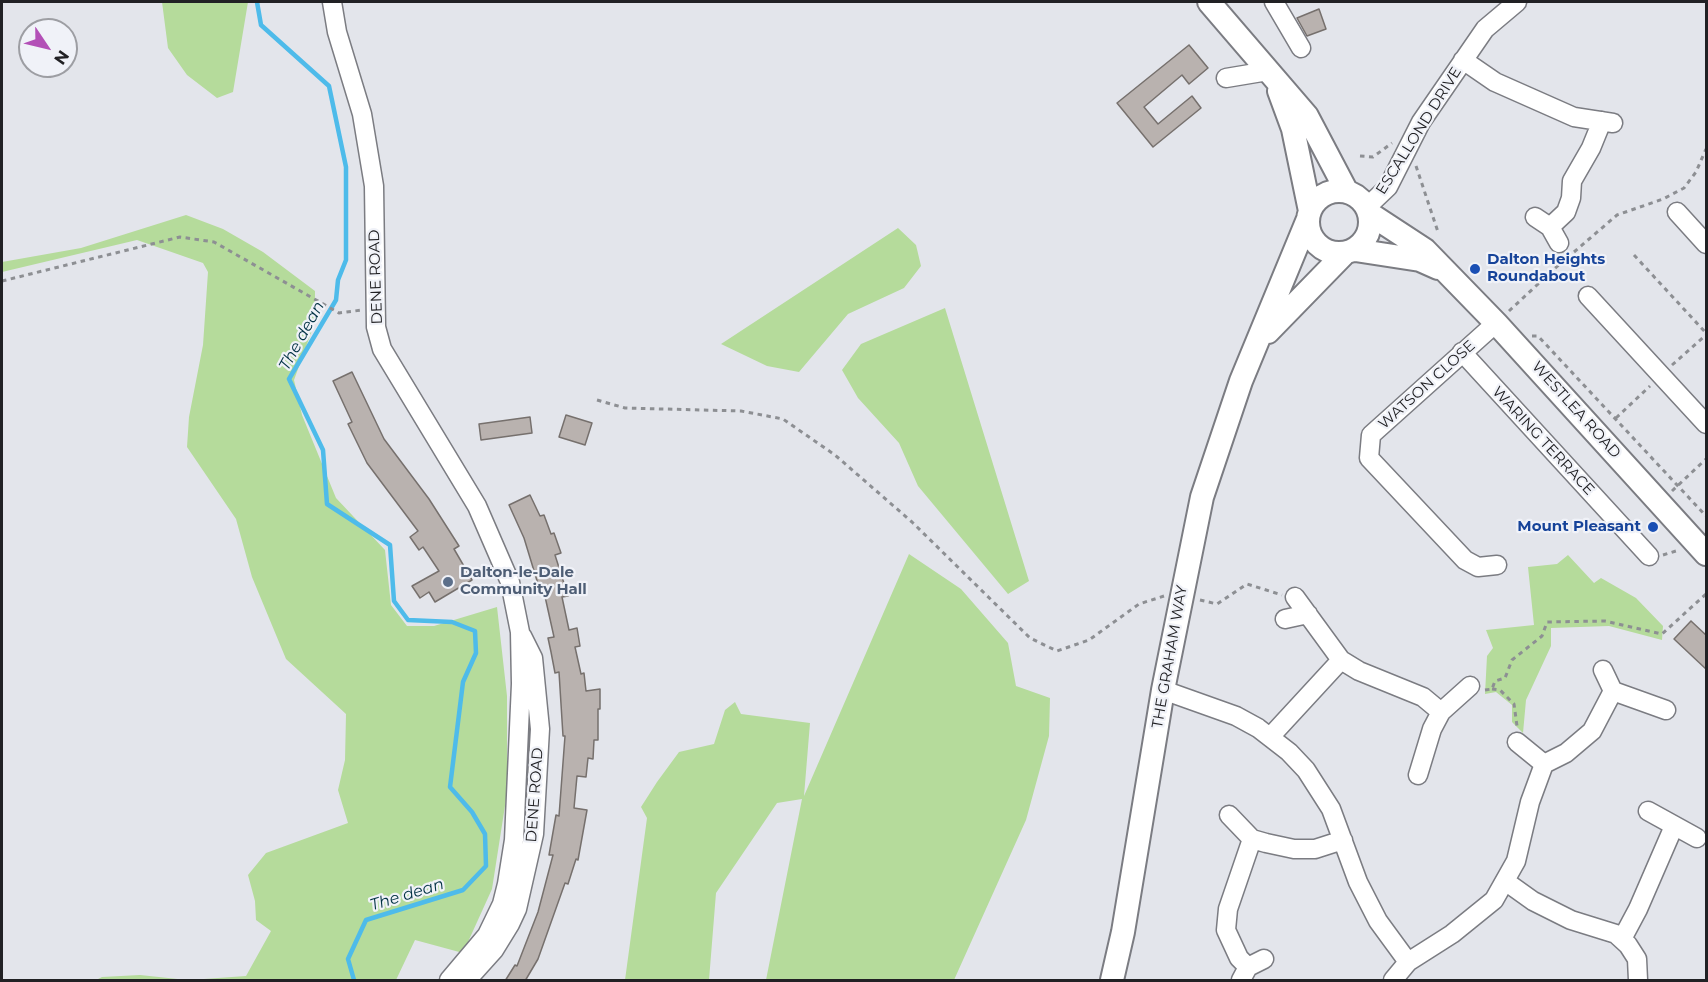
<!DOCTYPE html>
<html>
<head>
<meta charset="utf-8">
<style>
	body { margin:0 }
	#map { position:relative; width:1708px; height:982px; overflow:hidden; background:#e3e5eb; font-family:Montserrat,sans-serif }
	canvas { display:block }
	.frame { position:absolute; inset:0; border:3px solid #212124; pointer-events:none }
	.north { position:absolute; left:18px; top:18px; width:60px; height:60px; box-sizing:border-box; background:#f0f2f8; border:2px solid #9d9ea3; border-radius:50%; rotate:125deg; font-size:16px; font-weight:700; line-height:24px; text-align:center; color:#212124 }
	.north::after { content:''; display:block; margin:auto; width:21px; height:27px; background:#b350b7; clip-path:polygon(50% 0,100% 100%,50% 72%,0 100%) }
</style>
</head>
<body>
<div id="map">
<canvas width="1708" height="982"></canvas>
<div class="frame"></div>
<div class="north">N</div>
</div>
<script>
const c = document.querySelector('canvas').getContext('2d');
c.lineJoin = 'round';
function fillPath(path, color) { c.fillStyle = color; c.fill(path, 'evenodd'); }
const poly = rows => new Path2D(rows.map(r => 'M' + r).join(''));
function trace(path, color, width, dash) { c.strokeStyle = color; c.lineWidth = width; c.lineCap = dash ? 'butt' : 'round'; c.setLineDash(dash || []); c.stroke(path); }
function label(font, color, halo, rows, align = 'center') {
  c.font = font + ' Montserrat,sans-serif'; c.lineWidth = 4.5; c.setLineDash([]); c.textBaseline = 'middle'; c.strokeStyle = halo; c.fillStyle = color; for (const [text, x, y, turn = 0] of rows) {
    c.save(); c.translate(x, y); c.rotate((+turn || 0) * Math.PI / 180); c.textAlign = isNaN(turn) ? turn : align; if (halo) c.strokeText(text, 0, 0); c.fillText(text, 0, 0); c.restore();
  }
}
const green = poly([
	[162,2,248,2,233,92,217,98,187,75,168,48],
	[186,215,223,229,263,252,315,291,315,322,294,380,302,415,336,498,385,550,391,605,407,626,434,626,497,607,507,696,507,793,492,889,463,953,415,940,396,980,190,980,246,976,271,931,256,920,255,901,248,875,266,853,348,823,338,790,345,760,346,714,286,659,252,577,236,519,187,447,189,417,203,345,208,272,203,263,137,240,2,272,2,262,81,248],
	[898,228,916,245,921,266,904,288,848,314,799,372,767,366,721,344],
	[945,308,1029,581,1008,594,918,486,899,443,858,398,842,370,861,344],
	[909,554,961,589,1008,643,1016,686,1050,698,1049,736,1026,820,954,980,766,980,802,799,777,803,716,893,709,980,625,980,647,818,641,807,657,782,679,752,714,744,725,710,735,702,741,714,810,723,804,796],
	[1568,555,1594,583,1601,578,1636,598,1663,626,1662,640,1609,626,1551,628,1551,646,1526,700,1523,733,1512,722,1512,705,1496,692,1485,694,1487,656,1493,648,1486,630,1534,625,1528,567,1557,564],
	[140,975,187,980,96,980,102,977]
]);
const stream = poly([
	[257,2,261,25,329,86,346,167,346,260,338,280,336,300,289,379,323,450,327,504,390,545,394,601,408,620,452,622,475,631,476,653,463,682,450,787,472,812,485,834,486,866,463,890,366,920,348,959,354,980]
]);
const building = poly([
	[1319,9,1326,29,1307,36,1297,18,1319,9],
	[1189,45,1208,68,1189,84,1182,75,1144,107,1158,124,1192,96,1201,108,1153,147,1117,103,1189,45],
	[352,372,384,439,429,499,459,546,454,549,472,580,435,602,429,592,420,598,412,586,439,571,423,547,419,550,410,537,418,531,367,463,348,424,352,422,333,381,352,372],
	[566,415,592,423,585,445,559,437,566,415],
	[530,417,532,433,481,440,479,424,530,417],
	[530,495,540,516,544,515,551,534,554,533,561,553,555,555,568,596,562,597,569,630,577,628,580,646,575,647,581,674,584,673,586,691,600,689,600,709,598,709,598,740,594,740,593,759,588,758,586,777,577,776,574,808,587,810,578,860,576,859,568,884,565,883,538,959,525,981,505,981,515,965,517,966,538,912,553,855,549,855,556,815,559,816,565,736,563,736,559,672,555,673,551,652,548,638,554,637,542,583,538,584,524,538,509,505,530,495],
	[1691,621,1707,636,1707,670,1674,639,1691,621]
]);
const path = poly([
	[1360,156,1373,157,1392,143],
	[1416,166,1438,232],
	[1574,252,1617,215,1663,199,1684,188,1696,172,1706,149],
	[1634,255,1706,333],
	[2,281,180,237,214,242,339,313,362,310],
	[1509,311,1566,258],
	[1532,336,1538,336,1706,516],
	[1672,365,1706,335],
	[597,400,625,408,741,411,783,419,835,455,912,522,1030,638,1057,651,1089,640,1139,604,1164,596],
	[1616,418,1650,386],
	[1672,491,1706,459],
	[1663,555,1679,550],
	[1200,600,1217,604,1247,584,1282,595],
	[1492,689,1500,690,1514,704,1517,726],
	[1485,690,1492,689,1495,681,1505,678,1512,660,1542,636,1547,622,1605,621,1662,634,1706,594]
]);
const minor = poly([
	[332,2,337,32,362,114,374,186,376,327,382,349,477,506,510,582,520,632,521,684,514,840,507,884,502,904,487,935,449,980],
	[1274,2,1301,48],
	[1463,60,1495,82,1574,117,1613,123],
	[1226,78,1268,71],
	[1367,207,1388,187,1421,122,1485,29,1517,2],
	[1677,212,1706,244],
	[1535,217,1550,227,1559,243],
	[1550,227,1566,212,1571,198,1572,181,1591,148,1602,121],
	[1588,296,1706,424],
	[1496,323,1371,435,1369,458,1465,560,1478,567,1497,565],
	[1462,352,1649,556],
	[1295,597,1341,660,1359,671,1423,697,1441,712,1432,729,1418,775],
	[1285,619,1308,614],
	[1603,670,1613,691,1666,710],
	[1163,690,1236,716,1258,728,1289,752,1306,770,1331,809,1358,882,1378,921,1408,962],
	[1441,712,1470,686],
	[1270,737,1341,660],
	[1517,742,1544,764],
	[1648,811,1697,838],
	[1229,815,1252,839,1266,843,1294,849,1315,849,1343,840],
	[1505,881,1533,901,1571,920,1616,934,1628,945,1637,959,1638,980],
	[1622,939,1638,909,1674,826],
	[1248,967,1239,958,1226,930,1228,909,1252,839],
	[467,980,494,950,510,924,517,909,534,834,540,729,533,658,522,636],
	[1241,980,1248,967,1264,959],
	[1393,980,1408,962,1452,934,1494,900,1516,861,1530,802,1544,764,1566,753,1592,731,1613,691]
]);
const major = poly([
	[1209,2,1307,116,1347,192],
	[1279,91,1293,129,1310,211],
	'1308 222a31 31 0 1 1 62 0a31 31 0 1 1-62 0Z',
	[1370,214,1425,250,1496,323,1706,554],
	[1355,250,1420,260,1438,268],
	[1268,332,1344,254],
	[1112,980,1123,932,1163,690,1202,497,1241,381,1308,219]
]);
const markers = [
	[1475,269,6,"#1a4fb4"],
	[1653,527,6,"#1a4fb4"],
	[448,582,6,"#5c6f8a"]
];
const streetNames = [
	["ESCALLOND DRIVE",1419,131,-58],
	["DENE ROAD",376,277,-92],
	["WATSON CLOSE",1427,385,-42],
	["WESTLEA ROAD",1576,410,48],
	["WARING TERRACE",1543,441,47],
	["THE GRAHAM WAY",1170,657,-80],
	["DENE ROAD",535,795,-86]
];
const transitNames = [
	["Dalton Heights",1487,260],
	["Roundabout",1487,277],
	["Mount Pleasant",1641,527,"right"]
];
const serviceNames = [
	["Dalton-le-Dale",460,573],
	["Community Hall",460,590]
];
const waterNames = [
	["The dean",302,336,-61],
	["The dean",407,895,-17]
];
fillPath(green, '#b5db9b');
trace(stream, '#4ebbea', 4.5);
fillPath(building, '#b9b2af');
trace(building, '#76706d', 1.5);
trace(minor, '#7b7c82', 21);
trace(major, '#7b7c82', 26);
trace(path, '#8d8f93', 3, [4.5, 4.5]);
trace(minor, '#fff', 18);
trace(major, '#fff', 22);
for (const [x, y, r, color] of markers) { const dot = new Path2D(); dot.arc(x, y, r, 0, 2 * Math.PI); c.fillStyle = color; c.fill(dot); trace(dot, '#f0f2f8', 2); }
label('15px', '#212124', '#f0f2f8', streetNames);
label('bold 15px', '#164399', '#f0f2f8', transitNames, 'left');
label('bold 15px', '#4e5e75', '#f0f2f8', serviceNames, 'left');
label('italic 16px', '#003143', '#f0f2f8', waterNames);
</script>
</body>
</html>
